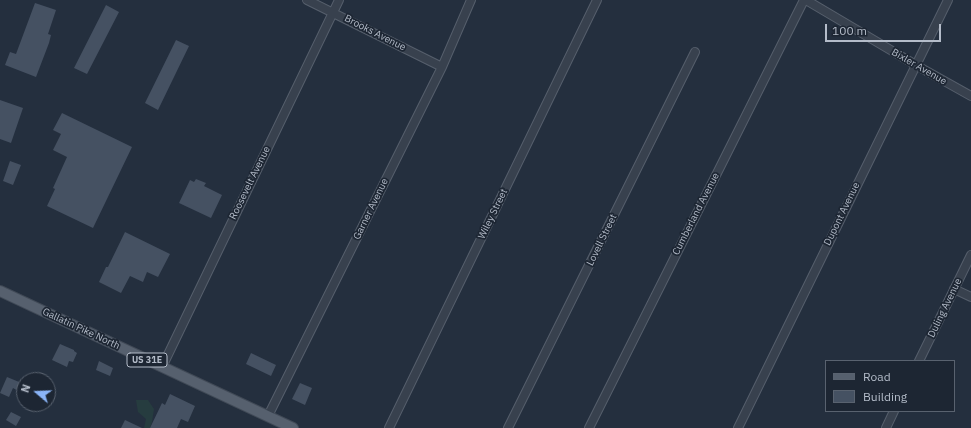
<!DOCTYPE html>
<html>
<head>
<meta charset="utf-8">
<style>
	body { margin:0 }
	#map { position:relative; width:971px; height:428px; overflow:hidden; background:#242f3e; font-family:"IBM Plex Sans",sans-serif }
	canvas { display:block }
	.legend { position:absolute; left:825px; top:360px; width:130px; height:52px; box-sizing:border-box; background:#1d2633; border:1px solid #59626f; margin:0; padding:5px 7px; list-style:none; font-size:12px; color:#b4bcc9 }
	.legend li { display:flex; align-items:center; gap:8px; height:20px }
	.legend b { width:20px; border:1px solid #59626f }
	.north { position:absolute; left:16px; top:372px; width:40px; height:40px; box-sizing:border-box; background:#1d2633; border:1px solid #59626f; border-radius:50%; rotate:289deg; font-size:11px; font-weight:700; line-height:16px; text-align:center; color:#b4bcc9 }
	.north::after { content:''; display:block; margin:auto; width:14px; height:18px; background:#8ab4f8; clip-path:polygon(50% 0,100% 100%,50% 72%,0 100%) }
	.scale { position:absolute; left:825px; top:24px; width:116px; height:18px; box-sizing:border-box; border:2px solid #b4bcc9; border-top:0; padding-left:5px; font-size:12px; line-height:14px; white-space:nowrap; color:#b4bcc9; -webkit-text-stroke:3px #1d2633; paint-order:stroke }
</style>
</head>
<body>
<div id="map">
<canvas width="971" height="428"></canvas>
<ul class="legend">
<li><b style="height:5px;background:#56606e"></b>Road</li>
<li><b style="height:11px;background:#455162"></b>Building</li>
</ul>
<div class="north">N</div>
<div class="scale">100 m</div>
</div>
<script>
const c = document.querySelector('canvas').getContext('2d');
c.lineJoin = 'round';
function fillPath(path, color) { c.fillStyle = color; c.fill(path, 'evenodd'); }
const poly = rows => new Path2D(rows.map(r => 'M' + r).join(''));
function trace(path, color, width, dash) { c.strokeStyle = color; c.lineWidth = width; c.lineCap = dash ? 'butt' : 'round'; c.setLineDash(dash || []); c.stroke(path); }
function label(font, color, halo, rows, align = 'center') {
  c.font = font + ' "IBM Plex Sans",sans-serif'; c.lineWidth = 3.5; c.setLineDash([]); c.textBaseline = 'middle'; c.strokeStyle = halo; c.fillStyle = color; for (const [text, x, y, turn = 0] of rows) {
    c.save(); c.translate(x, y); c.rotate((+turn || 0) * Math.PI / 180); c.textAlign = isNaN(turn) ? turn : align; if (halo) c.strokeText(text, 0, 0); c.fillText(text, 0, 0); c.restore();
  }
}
const green = poly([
	[136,400,148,400,154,409,152,422,150,428,144,428,146,419,138,412]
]);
const building = poly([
	[35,3,56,10,48,34,51,35,49,43,36,77,5,65,10,52,16,54],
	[106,5,119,12,87,74,74,68],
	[176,40,189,46,158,110,145,103],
	[0,100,23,108,11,143,0,139],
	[62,113,132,147,93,228,47,206,55,189,53,188,67,157,53,150,61,134,53,130],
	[10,161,21,165,13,185,3,181],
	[196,179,206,183,204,186,222,195,211,218,179,203,190,180,194,182],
	[125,232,170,254,158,277,147,272,143,282,130,276,121,293,99,282,106,267,108,267],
	[60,344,74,350,74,351,77,353,73,362,69,361,67,367,52,360],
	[251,353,276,365,271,376,246,364],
	[99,361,113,368,110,376,96,370],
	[7,377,24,384,22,393,13,388,9,397,0,393],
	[300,383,312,388,305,405,292,399],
	[170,394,195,406,188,422,181,419,177,428,150,428,162,403,165,405],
	[11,412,21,417,16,426,6,420],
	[125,420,142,428,121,428]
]);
const minor = poly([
	[307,0,442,67],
	[806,0,921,68,971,96],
	[954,289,971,297],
	[919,361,971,255],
	[162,367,339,0],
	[268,416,442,67,471,0],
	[389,428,597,0],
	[508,428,695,52],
	[589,428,804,0],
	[738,428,948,0],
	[886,428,894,411]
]);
const major = poly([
	[0,291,293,428]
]);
const shields = [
	[147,360,40]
];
const shieldNames = [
	["US 31E",147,360]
];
const streetNames = [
	["Brooks Avenue",375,33,27],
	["Bixler Avenue",919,67,30],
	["Roosevelt Avenue",250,183,-64],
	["Garner Avenue",371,209,-64],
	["Wiley Street",493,214,-64],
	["Cumberland Avenue",696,214,-63],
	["Dupont Avenue",842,214,-64],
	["Lovell Street",602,240,-64],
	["Duling Avenue",945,308,-64],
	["Gallatin Pike North",81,329,25]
];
fillPath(green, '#263c3f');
fillPath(building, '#455162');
trace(minor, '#565f6c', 10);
trace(major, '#414a57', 12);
trace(minor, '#38414e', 8);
trace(major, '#56606e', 10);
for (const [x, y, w] of shields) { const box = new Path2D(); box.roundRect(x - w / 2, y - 7, w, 14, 3); c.fillStyle = '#1d2633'; c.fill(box); trace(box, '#b4bcc9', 1); }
label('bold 9px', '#b4bcc9', null, shieldNames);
label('10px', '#b4bcc9', '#1d2633', streetNames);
</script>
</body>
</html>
